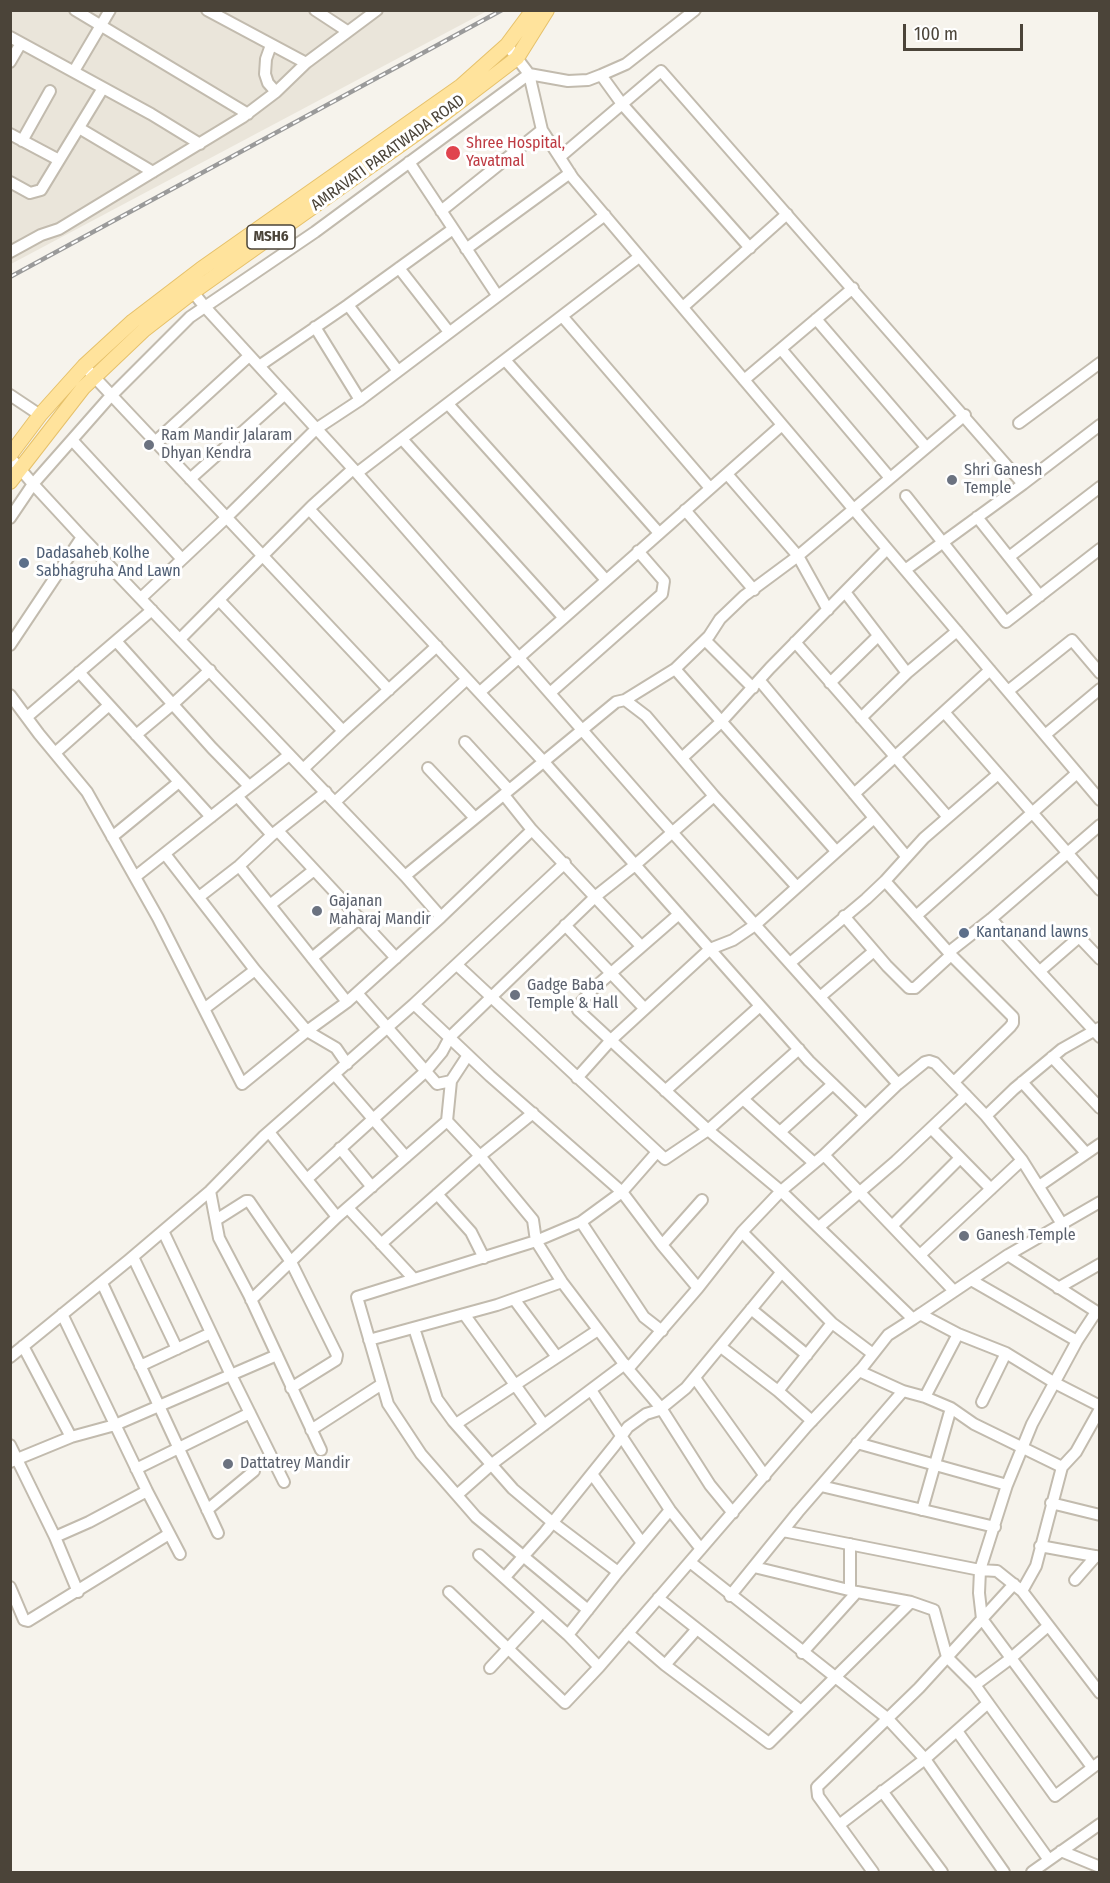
<!DOCTYPE html>
<html>
<head>
<meta charset="utf-8">
<style>
	body { margin:0 }
	#map { position:relative; width:1110px; height:1883px; overflow:hidden; background:#f6f3ec; font-family:"Fira Sans Condensed",sans-serif }
	canvas { display:block }
	.frame { position:absolute; inset:0; border:12px solid #4b4439; pointer-events:none }
	.scale { position:absolute; left:903px; top:24px; width:120px; height:27px; box-sizing:border-box; border:3px solid #4b4439; border-top:0; padding-left:8px; font-size:18px; line-height:21px; white-space:nowrap; color:#4b4439; -webkit-text-stroke:4px #fff; paint-order:stroke }
</style>
</head>
<body>
<div id="map">
<canvas width="1110" height="1883"></canvas>
<div class="frame"></div>
<div class="scale">100 m</div>
</div>
<script>
const c = document.querySelector('canvas').getContext('2d');
c.lineJoin = 'round';
function fillPath(path, color) { c.fillStyle = color; c.fill(path, 'evenodd'); }
const poly = rows => new Path2D(rows.map(r => 'M' + r).join(''));
function trace(path, color, width, dash) { c.strokeStyle = color; c.lineWidth = width; c.lineCap = dash ? 'butt' : 'round'; c.setLineDash(dash || []); c.stroke(path); }
function label(font, color, halo, rows, align = 'center') {
  c.font = font + ' "Fira Sans Condensed",sans-serif'; c.lineWidth = 6; c.setLineDash([]); c.textBaseline = 'middle'; c.strokeStyle = halo; c.fillStyle = color; for (const [text, x, y, turn = 0] of rows) {
    c.save(); c.translate(x, y); c.rotate((+turn || 0) * Math.PI / 180); c.textAlign = isNaN(turn) ? turn : align; if (halo) c.strokeText(text, 0, 0); c.fillText(text, 0, 0); c.restore();
  }
}
const residential = poly([
	[10,11,487,11,11,264]
]);
const minor = poly([
	[75,10,248,114],
	[207,10,306,63],
	[315,10,347,31],
	[10,37,151,114,200,144],
	[271,45,266,59,265,74,268,83,276,92],
	[507,45,529,74,542,130,573,178,1100,800],
	[10,62,21,43],
	[74,71,110,10],
	[601,75,622,104,750,248],
	[79,128,153,172],
	[10,134,59,160],
	[22,141,50,91],
	[560,157,661,71,1023,484],
	[409,162,497,295],
	[10,182,30,193,41,190,103,88],
	[441,211,542,130],
	[466,249,570,173],
	[10,252,41,235,59,229,243,117,276,92,306,63,377,10],
	[399,268,449,332],
	[188,286,205,307,357,473,654,812,898,1084],
	[348,305,398,371],
	[683,307,787,214],
	[562,316,710,488],
	[816,319,926,447],
	[315,327,360,400],
	[781,349,890,478],
	[505,360,659,533],
	[84,366,389,690],
	[259,366,348,305,453,229],
	[744,380,853,288],
	[10,395,40,415],
	[448,404,606,580],
	[1019,423,1100,363],
	[402,439,563,617],
	[72,440,181,558],
	[155,442,249,356],
	[10,457,33,484,82,537,303,769,343,731,437,646],
	[357,473,639,257],
	[727,474,798,556,828,610],
	[190,479,285,394],
	[906,496,1006,622,1100,549],
	[309,509,544,762,809,1061,865,1115],
	[685,510,754,590],
	[977,517,1040,596],
	[10,518,33,484,108,399,190,317,315,232,529,74,568,81,588,80,601,75,626,64,695,10],
	[1009,557,1100,487],
	[905,570,1023,484,1100,425],
	[845,592,907,673],
	[141,598,226,518,316,429,360,400,605,215],
	[219,600,343,731],
	[180,639,312,506,353,469],
	[705,640,753,688],
	[116,641,212,748,249,786],
	[795,642,947,816],
	[10,645,82,537],
	[675,669,836,851],
	[79,672,211,817],
	[760,681,906,856],
	[830,683,878,636],
	[1008,691,1072,640,1100,673],
	[480,692,782,425],
	[550,693,662,594,664,581,638,551],
	[10,695,39,734,87,792,158,918,242,1084,307,1031,347,1002,441,917,532,830],
	[625,700,675,669,709,636,720,619,744,596,798,556,965,415],
	[944,712,1100,890],
	[27,717,152,610],
	[861,718,907,673,957,631],
	[136,735,173,704,210,670],
	[1045,735,1100,689],
	[465,742,509,790],
	[55,753,108,706],
	[682,758,721,722,770,668,887,549],
	[428,768,475,818],
	[303,769,405,876,441,917],
	[854,794,990,670],
	[504,795,532,830,641,946],
	[237,796,272,835],
	[335,802,467,679],
	[279,832,396,958],
	[112,837,179,782],
	[165,854,255,970,307,1031,336,1048,347,1064],
	[239,866,347,1002],
	[405,876,616,702,625,700,646,716,714,796,797,887],
	[135,877,289,755],
	[885,881,951,955,1013,1017,1013,1023,1010,1027,954,1082],
	[199,897,239,866,272,835,326,792],
	[270,905,314,870],
	[679,914,594,988,577,1007,578,1010,708,1130,781,1191,824,1155,898,1084,925,1062,929,1061,935,1063,986,1116,1022,1160,1062,1224],
	[844,916,887,966,909,988,915,988,951,955],
	[916,916,1077,773],
	[991,919,1100,1037],
	[565,925,645,1009],
	[949,952,991,919,1100,825],
	[312,958,360,918],
	[790,963,866,899,885,881,924,838,997,775],
	[457,965,665,1159,708,1130,799,1049],
	[1040,971,1078,938,1081,939,1100,959],
	[357,993,437,1084,451,1081,447,1121,480,1156,533,1220,536,1241,562,1282,628,1369,661,1408,710,1485,733,1513],
	[820,997,874,951],
	[414,1004,565,863],
	[204,1009,255,970],
	[1052,1057,1100,1108],
	[335,1075,406,1157],
	[577,1078,611,1040,710,949,733,940,755,925,874,818],
	[451,1081,468,1055],
	[1022,1082,1086,1153],
	[665,1091,760,1006],
	[743,1099,814,1163],
	[986,1116,1014,1089,1062,1049,1099,1028],
	[931,1128,991,1189],
	[269,1132,337,1217],
	[780,1132,833,1084],
	[340,1148,372,1187],
	[824,1155,954,1291],
	[307,1179,426,1071,442,1052,450,1037,596,896,635,865,714,796],
	[1039,1186,1100,1144],
	[210,1191,219,1238,249,1295,321,1450],
	[437,1194,471,1232,484,1258],
	[348,1208,414,1279],
	[216,1220,246,1201,249,1201,291,1262,337,1355,336,1360,291,1388],
	[581,1222,644,1317,662,1331],
	[892,1226,960,1158],
	[819,1227,896,1161,966,1095],
	[163,1231,231,1375,284,1482],
	[742,1232,832,1323,873,1354],
	[381,1244,480,1156,533,1113],
	[662,1245,702,1200],
	[920,1255,1022,1160],
	[1008,1255,1100,1314],
	[133,1257,177,1349],
	[971,1280,1077,1341],
	[102,1283,218,1533],
	[1058,1288,1100,1264],
	[514,1299,557,1357],
	[251,1300,337,1217,447,1121],
	[751,1309,807,1355],
	[62,1314,147,1491,180,1554],
	[464,1314,544,1425],
	[920,1314,958,1334,1006,1353,1055,1383,1100,1406],
	[414,1328,437,1399,453,1421,513,1489,552,1522,618,1572],
	[369,1340,497,1305,562,1282],
	[23,1346,71,1437],
	[721,1347,778,1391,812,1421],
	[10,1357,129,1260,210,1191,264,1136,414,1004,490,1076,622,1192,662,1245,698,1288,742,1232,781,1191,913,1319,1008,1255,1100,1202],
	[140,1366,211,1333],
	[628,1369,698,1288],
	[859,1371,903,1391,925,1397,958,1334],
	[695,1378,765,1476],
	[591,1390,670,1510,701,1549],
	[778,1391,832,1323],
	[925,1397,951,1408,974,1424,1062,1467],
	[982,1402,1006,1353],
	[456,1424,598,1330],
	[311,1430,382,1384],
	[857,1443,1007,1485],
	[10,1445,55,1537,78,1592],
	[10,1462,71,1437,115,1425,277,1355],
	[136,1469,250,1413],
	[592,1474,642,1543],
	[821,1486,995,1527],
	[457,1495,492,1464,625,1364],
	[1051,1503,1100,1515],
	[207,1510,254,1471],
	[922,1510,951,1408],
	[783,1531,980,1570,997,1571,1022,1591,1100,1693],
	[55,1537,89,1522,147,1491],
	[1040,1546,1100,1557],
	[479,1555,568,1635,599,1667],
	[690,1562,887,1718,925,1759,1004,1872],
	[754,1567,857,1592,911,1602,934,1610,947,1657,975,1685,1055,1796,1100,1762],
	[505,1577,545,1532,615,1445,628,1427,646,1414,659,1410,686,1388,781,1273],
	[1075,1580,1096,1556],
	[10,1587,24,1620,28,1621,169,1534],
	[850,1590,850,1544],
	[1022,1591,1036,1566,1062,1467,1076,1452,1100,1409],
	[449,1592,565,1703,599,1667,807,1426,862,1368,888,1335,913,1319],
	[730,1596,798,1512,903,1391],
	[658,1598,801,1711],
	[588,1610,476,1517,421,1454,388,1404,357,1297,536,1241,581,1222,622,1192,657,1152],
	[628,1633,665,1665,769,1743,911,1602],
	[568,1635,618,1572,670,1510],
	[802,1653,857,1592],
	[665,1665,696,1630],
	[490,1668,542,1612],
	[975,1685,1010,1659,1048,1626],
	[957,1731,1049,1860],
	[1092,1767,982,1619,979,1593,980,1570,1007,1485,1032,1424,1077,1341,1096,1312],
	[882,1791,942,1872],
	[839,1825,925,1759,988,1703],
	[1061,1851,1100,1867],
	[873,1872,818,1796,817,1787,919,1688,1014,1584],
	[1032,1872,1100,1824]
]);
const major = poly([
	[10,455,40,415,84,366,133,321,201,269,461,86,507,45,533,10],
	[10,482,83,388,144,330,193,292,441,116,517,58,547,10]
]);
const rail = poly([
	[10,277,502,10]
]);
const markers = [
	[453,153,8,"#e0444e"],
	[149,445,6,"#6b7280"],
	[952,480,6,"#6b7280"],
	[24,563,6,"#5c6f8a"],
	[317,911,6,"#6b7280"],
	[964,933,6,"#5c6f8a"],
	[515,995,6,"#6b7280"],
	[964,1236,6,"#6b7280"],
	[228,1464,6,"#6b7280"]
];
const shields = [
	[271,237,48]
];
const shieldNames = [
	["MSH6",271,237]
];
const healthNames = [
	["Shree Hospital,",466,144],
	["Yavatmal",466,162]
];
const streetNames = [
	["AMRAVATI PARATWADA ROAD",388,153,-36]
];
const worshipNames = [
	["Ram Mandir Jalaram",161,436],
	["Dhyan Kendra",161,454],
	["Shri Ganesh",964,471],
	["Temple",964,489],
	["Gajanan",329,902],
	["Maharaj Mandir",329,920],
	["Gadge Baba",527,986],
	["Temple & Hall",527,1004],
	["Ganesh Temple",976,1236],
	["Dattatrey Mandir",240,1464]
];
const serviceNames = [
	["Dadasaheb Kolhe",36,554],
	["Sabhagruha And Lawn",36,572],
	["Kantanand lawns",976,933]
];
fillPath(residential, '#eae5da');
trace(minor, '#c2bbae', 14);
trace(major, '#e6c16a', 16);
trace(minor, '#fff', 10);
trace(major, '#ffe39c', 14);
trace(rail, '#9a9a9a', 4.5);
trace(rail, '#fff', 2, [7]);
for (const [x, y, r, color] of markers) { const dot = new Path2D(); dot.arc(x, y, r, 0, 2 * Math.PI); c.fillStyle = color; c.fill(dot); trace(dot, '#fff', 2); }
for (const [x, y, w] of shields) { const box = new Path2D(); box.roundRect(x - w / 2, y - 12, w, 24, 4.5); c.fillStyle = '#fff'; c.fill(box); trace(box, '#4b4439', 1.5); }
label('bold 15px', '#4b4439', null, shieldNames);
label('16px', '#be3a42', '#fff', healthNames, 'left');
label('16px', '#4b4439', '#fff', streetNames);
label('16px', '#5b616d', '#fff', worshipNames, 'left');
label('16px', '#4e5e75', '#fff', serviceNames, 'left');
</script>
</body>
</html>
